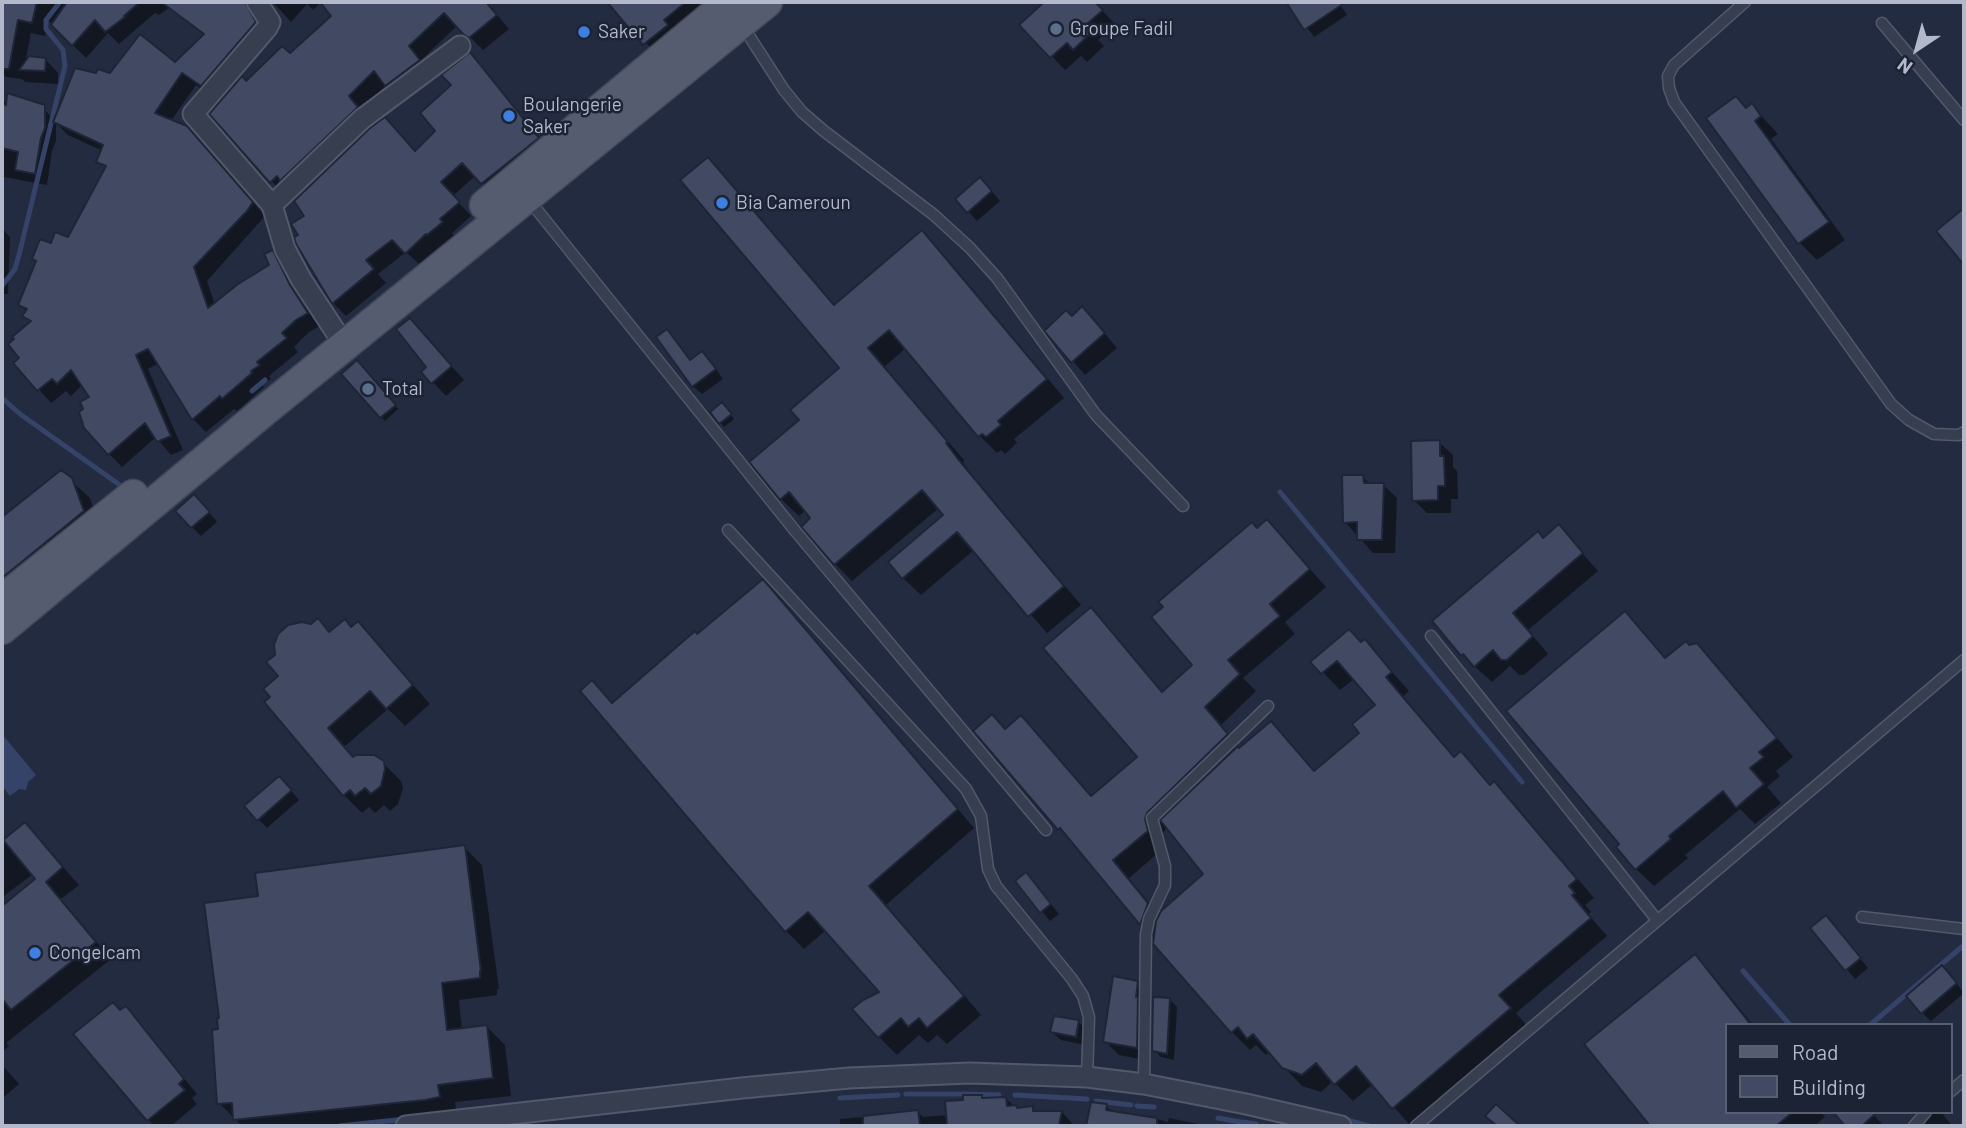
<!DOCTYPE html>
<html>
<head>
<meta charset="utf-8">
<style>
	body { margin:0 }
	#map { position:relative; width:1966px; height:1128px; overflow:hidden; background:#232b40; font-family:Barlow,sans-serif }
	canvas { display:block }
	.frame { position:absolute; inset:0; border:4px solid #b3b9cb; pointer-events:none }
	.legend { position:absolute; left:1725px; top:1023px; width:228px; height:91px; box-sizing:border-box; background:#1c2335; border:2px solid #585f71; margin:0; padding:9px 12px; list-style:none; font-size:21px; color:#b3b9cb }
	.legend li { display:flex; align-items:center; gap:14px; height:35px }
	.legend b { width:35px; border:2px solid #585f71 }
	.north { position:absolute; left:1882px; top:14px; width:70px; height:70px; -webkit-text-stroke:5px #1c2335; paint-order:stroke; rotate:216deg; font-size:19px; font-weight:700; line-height:28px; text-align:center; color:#b3b9cb }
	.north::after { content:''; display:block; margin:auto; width:24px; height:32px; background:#b3b9cb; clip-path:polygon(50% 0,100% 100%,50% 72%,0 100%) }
</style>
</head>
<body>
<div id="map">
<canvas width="1966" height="1128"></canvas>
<div class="frame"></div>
<ul class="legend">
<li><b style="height:9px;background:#555c70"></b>Road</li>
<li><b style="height:19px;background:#414a62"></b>Building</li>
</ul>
<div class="north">N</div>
</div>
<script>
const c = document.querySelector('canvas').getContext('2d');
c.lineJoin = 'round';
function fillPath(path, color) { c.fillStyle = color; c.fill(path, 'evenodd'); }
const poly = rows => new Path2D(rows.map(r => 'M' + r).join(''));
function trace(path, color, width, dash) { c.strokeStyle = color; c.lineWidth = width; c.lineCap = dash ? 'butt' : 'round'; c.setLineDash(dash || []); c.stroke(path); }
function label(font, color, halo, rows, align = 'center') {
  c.font = font + ' Barlow,sans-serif'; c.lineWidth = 5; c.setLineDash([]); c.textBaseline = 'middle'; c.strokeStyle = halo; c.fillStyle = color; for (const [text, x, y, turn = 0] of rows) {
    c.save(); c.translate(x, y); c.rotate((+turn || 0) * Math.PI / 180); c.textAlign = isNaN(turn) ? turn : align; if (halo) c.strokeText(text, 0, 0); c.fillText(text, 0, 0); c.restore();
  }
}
const water = poly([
	[2,734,36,775,28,782,26,790,19,789,10,796,2,786]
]);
const shadow = poly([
	[2,2,321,2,313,10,307,4,291,22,274,3,263,5,268,36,215,98,196,85,171,121,200,141,265,216,207,281,215,305,271,265,272,252,285,265,303,300,320,326,309,332,294,347,298,352,269,376,271,379,262,385,264,387,237,411,234,409,206,432,193,419,159,363,148,369,183,450,171,455,156,437,122,467,109,454,92,398,83,384,71,396,66,391,51,403,16,363,21,358,32,323,25,316,27,312,20,305,37,262,34,259,52,246,69,239,107,169,98,161,103,151,68,135,56,123,56,141,52,151,47,185,4,177,2,192,2,102,44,109,55,121,97,75,175,64,205,36,170,7,159,15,155,13,119,44,108,33,86,58,48,20,45,36,31,33,26,58,45,59,58,73,58,84,25,82,22,79,6,77,2,73],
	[322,2,486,2,509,29,483,50,458,25,421,60,432,74,400,98,386,85,284,195,212,114,246,83,290,56,333,16],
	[615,2,724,2,662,61,612,4],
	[1047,2,1094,2,1115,24,1098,40,1104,46,1087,62,1081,56,1065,70,1022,25],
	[1288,2,1338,2,1347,15,1314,37],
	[470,55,550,152,495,196,476,175,453,196,471,216,452,233,455,236,441,247,440,246,420,265,406,252,378,274,386,283,346,316,333,303,298,244,415,153,437,131,453,85],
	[1752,106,1778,134,1771,139,1845,240,1817,260,1800,243,1747,109],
	[708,160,835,306,922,233,940,250,1064,398,1014,439,1017,443,1005,454,1001,450,997,453,980,436,906,348,884,367,964,460,963,462,975,479,1081,605,1047,633,974,550,921,595,903,578,945,515,939,508,852,581,835,564,813,519,806,510,799,516,781,499,801,420,842,368],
	[989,188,1000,201,977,221,957,199],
	[2,228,10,237,8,294,2,294],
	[1072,318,1095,322,1117,348,1085,375,1047,331],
	[423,334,464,380,446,396,423,372,429,367],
	[675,340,691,362,711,362,723,379,702,394,693,386],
	[357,363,398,409,385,421,344,374],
	[725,408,734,419,724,427,713,412],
	[1439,442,1453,455,1453,467,1457,471,1458,499,1451,499,1451,513,1427,513,1414,500],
	[61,472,90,498,101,530,2,617,2,519],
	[1362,476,1371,485,1383,485,1397,498,1395,553,1373,553,1345,522],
	[203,505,217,522,201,536,177,511],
	[1267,521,1326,587,1285,622,1295,634,1243,678,1256,691,1221,725,1241,749,1271,723,1315,772,1361,733,1377,706,1354,679,1340,690,1313,662,1365,642,1409,691,1403,696,1455,758,1461,753,1492,786,1494,783,1512,801,1594,898,1585,905,1591,912,1588,914,1607,936,1516,1013,1528,1027,1411,1126,1373,1084,1353,1101,1333,1081,1321,1092,1302,1086,1270,1052,1266,1055,1256,1045,1250,1050,1232,1032,1076,845,1059,828,1006,731,1021,718,1093,798,1140,758,1091,610,1164,693,1195,665,1257,530],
	[1167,826,1206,874,1160,916,1129,878,1164,848,1161,837],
	[1559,527,1598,571,1528,630,1548,654,1524,675,1519,675,1510,666,1492,682,1462,655,1544,539],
	[763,581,781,599,974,828,886,905,981,1015,947,1044,937,1035,928,1043,919,1035,897,1055,879,1037,881,992,826,930,804,949,786,931,582,691,592,682,613,704],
	[1625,614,1667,659,1697,645,1715,663,1793,757,1776,771,1780,776,1767,787,1781,803,1755,824,1740,809,1685,855,1688,858,1654,886,1636,869,1621,844],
	[318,620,330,633,352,628,375,642,430,704,405,726,388,709,344,747,355,758,383,763,401,781,403,788,398,804,390,811,384,805,375,813,369,807,362,813,344,795,273,697,281,676,312,626],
	[288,787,299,800,267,828,258,819],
	[25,824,79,885,61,899,111,959,6,1043,9,1046,2,1052,2,908,37,879,33,874,4,896,2,894,2,843],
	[464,847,482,865,499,989,497,989,497,995,459,1000,462,1030,487,1027,505,1045,511,1096,455,1102,457,1115,354,1126,242,1126,219,1103,220,1031,260,898],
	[1017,881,1034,883,1059,914,1050,921],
	[1834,926,1868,968,1855,979,1812,928],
	[1695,957,1712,974,1753,1025,1726,1025,1726,1112,1821,1112,1825,1117,1814,1126,1654,1126,1586,1045],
	[1951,976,1964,993,1931,1021,1922,1013],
	[1137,983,1151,996,1149,1010,1151,1012,1150,1061,1119,1055,1105,1041],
	[1170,1000,1177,1007,1174,1060,1161,1057,1154,1050],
	[126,1009,197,1094,192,1098,197,1104,171,1126,154,1126,76,1034],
	[1079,1022,1087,1031,1085,1045,1061,1040,1052,1032],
	[2,1065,19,1084,4,1097,2,1096],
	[982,1096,985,1100,1006,1099,1019,1109,1032,1108,1037,1113,1062,1112,1072,1123,1071,1126,840,1126,840,1119,918,1112,923,1117,948,1115,965,1102],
	[1093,1104,1106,1106,1114,1113,1147,1116,1168,1122,1169,1118,1208,1126,1088,1126],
	[1836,1112,1871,1112,1882,1124,1880,1126,1848,1126],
	[1912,1112,1941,1112,1952,1126,1926,1126]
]);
const stream = poly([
	[2,286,15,269,19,255,65,66,63,50,46,29,46,20,60,2],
	[252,391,265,380],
	[2,398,20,414,124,488],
	[1280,492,1522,782],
	[1743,971,1790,1025],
	[1870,1025,1964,945],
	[906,1094,959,1094],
	[962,1094,999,1095],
	[1015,1095,1087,1099],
	[840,1098,898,1095],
	[1096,1101,1131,1105],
	[1137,1106,1154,1107],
	[1218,1118,1240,1122],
	[1343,1119,1369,1126],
	[1242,1122,1256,1124],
	[339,1126,406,1119],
	[1262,1126,1263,1126]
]);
const building = poly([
	[2,2,37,2,32,23,18,20,9,69,2,69,2,2],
	[67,2,140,2,124,16,125,17,105,32,95,20,72,46,51,25,67,2],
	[161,2,245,2,256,22,201,86,182,73,155,113,187,126,253,202,247,211,194,267,208,308,238,284,269,265,264,254,273,250,290,285,308,313,296,320,282,333,287,338,257,362,260,365,251,371,252,373,222,399,220,396,192,420,148,349,136,355,171,436,157,442,145,423,108,455,84,428,79,412,83,409,80,402,89,397,71,370,57,384,52,379,37,391,13,363,19,358,8,344,14,339,12,337,31,321,22,316,27,309,18,305,36,261,32,259,40,239,51,243,55,232,68,237,106,166,96,162,103,145,53,122,75,68,96,73,98,69,110,73,140,34,175,62,204,34,161,2],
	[320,2,486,2,497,15,469,38,463,34,444,13,409,46,420,60,385,86,374,71,349,96,358,107,280,181,277,176,270,183,209,114,242,76,246,81,282,46,290,53,331,16,320,2],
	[607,2,686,2,664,20,668,25,643,45,607,2],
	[1044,2,1095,2,1103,10,1086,25,1092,32,1073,50,1067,43,1050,58,1019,25,1044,2],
	[1286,2,1346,2,1304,30,1286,2],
	[470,52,539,138,481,184,462,163,441,182,460,202,440,219,443,222,427,235,426,234,405,254,392,240,366,260,374,269,332,304,296,244,294,237,298,235,291,224,304,216,294,201,370,128,385,117,415,151,435,131,420,113,451,85,441,75,470,52],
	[29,56,46,58,45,71,19,70,29,56],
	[7,93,45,105,45,128,41,138,35,174,15,170,18,152,2,148,2,104,6,105,7,93],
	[1736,96,1746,108,1752,103,1761,116,1755,121,1829,222,1798,244,1706,118,1736,96],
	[708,157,834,305,922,230,1047,379,998,421,1001,425,986,437,982,434,978,437,889,330,868,348,948,442,946,443,958,459,1064,586,1028,617,957,532,902,579,888,562,943,515,922,490,834,565,801,527,810,518,789,492,780,500,749,462,799,420,790,410,839,368,680,180,708,157],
	[980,177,992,191,967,213,955,199,980,177],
	[1964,208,1964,265,1936,231,1964,208],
	[1082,306,1105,333,1071,363,1044,331,1066,310,1072,316,1082,306],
	[410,318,452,366,431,384,421,372,426,367,396,329,410,318],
	[667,329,690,360,702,351,716,369,692,387,656,337,667,329],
	[357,360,396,405,380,418,341,374,357,360],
	[722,402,732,414,719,424,710,412,722,402],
	[1440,440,1440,456,1444,456,1445,486,1438,486,1438,500,1412,501,1411,441,1440,440],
	[61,470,72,478,84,511,2,578,2,517,61,470],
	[1342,475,1363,475,1364,483,1384,483,1382,540,1357,540,1357,522,1343,523,1342,475],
	[194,494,210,512,191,528,175,511,194,494],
	[1267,519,1310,569,1270,604,1280,616,1228,660,1240,674,1205,707,1228,734,1147,813,1145,819,1148,831,1113,860,1148,903,1140,925,1060,828,1058,830,973,731,992,714,1005,729,1021,715,1091,796,1137,757,1043,648,1091,607,1162,692,1192,665,1151,617,1163,607,1158,602,1252,522,1257,528,1267,519],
	[1559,524,1583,553,1513,613,1533,636,1507,660,1501,660,1493,650,1474,667,1463,654,1461,656,1432,621,1538,531,1543,538,1559,524],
	[763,579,958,809,869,886,964,996,927,1028,919,1018,908,1027,901,1018,878,1038,852,1009,863,1000,879,992,808,912,785,932,580,691,592,680,612,703,695,631,697,634,763,579],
	[1625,611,1665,658,1686,641,1689,645,1697,643,1777,738,1759,752,1764,757,1750,768,1764,784,1736,808,1723,791,1669,836,1671,839,1635,870,1616,847,1619,844,1506,711,1625,611],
	[318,618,329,632,345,619,351,627,358,621,413,685,386,709,370,691,328,728,353,757,356,755,374,755,384,761,385,769,381,786,371,794,365,788,355,796,350,790,343,796,264,702,270,697,263,689,278,676,266,662,275,655,274,645,278,634,288,625,302,622,311,624,318,618],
	[1349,629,1361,642,1365,639,1392,672,1386,677,1454,757,1461,751,1490,785,1494,781,1577,879,1569,886,1575,893,1572,895,1591,918,1499,995,1511,1008,1392,1109,1356,1066,1334,1085,1316,1063,1302,1075,1282,1068,1253,1034,1247,1039,1238,1027,1231,1033,1153,944,1156,921,1161,911,1203,874,1160,820,1238,746,1239,748,1271,721,1314,771,1359,733,1352,724,1375,705,1337,661,1321,674,1310,662,1349,629],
	[279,776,292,790,257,821,244,806,279,776],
	[25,822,63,867,46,882,96,942,11,1010,2,999,2,906,35,879,3,840,25,822],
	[465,845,481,971,480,971,480,978,442,983,447,1030,487,1025,493,1078,438,1085,440,1097,425,1100,233,1120,232,1103,217,1104,212,1030,218,1029,217,1018,219,1018,204,903,258,896,255,873,465,845],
	[1026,872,1051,904,1040,913,1015,881,1026,872],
	[1826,915,1861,958,1845,971,1810,928,1826,915],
	[1695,954,1751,1025,1726,1025,1726,1112,1793,1112,1776,1126,1650,1126,1584,1044,1695,954],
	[1942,965,1957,983,1921,1014,1906,996,1942,965],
	[1113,976,1138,981,1136,997,1138,997,1137,1048,1103,1042,1113,976],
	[1153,997,1170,998,1167,1054,1152,1051,1153,997],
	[113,1002,120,1010,126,1006,184,1079,179,1084,185,1090,147,1121,73,1034,113,1002],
	[1054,1016,1079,1020,1076,1037,1050,1032,1054,1016],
	[963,1095,982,1095,982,1098,1006,1097,1007,1106,1016,1105,1017,1108,1033,1106,1033,1111,1062,1111,1059,1126,947,1126,945,1101,963,1100,963,1095],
	[1091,1102,1107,1104,1106,1110,1157,1118,1157,1126,1086,1126,1091,1102],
	[1496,1104,1520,1126,1497,1126,1485,1116,1496,1104],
	[918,1110,920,1126,863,1126,863,1116,918,1110],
	[1833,1112,1877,1112,1862,1126,1845,1126,1833,1112]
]);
const lane = poly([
	[1745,2,1674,65,1668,76,1669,88,1674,102,1891,404,1909,420,1934,434,1959,435,1964,432],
	[1882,23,1964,120],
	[742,25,784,90,802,112,824,131,934,215,970,248,997,278,1096,415,1183,506],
	[529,200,792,527,1046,830],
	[728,530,966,789,981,816,988,869,996,886,1072,979,1083,996,1089,1017,1087,1077],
	[1431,636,1657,920],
	[1862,917,1964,929],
	[1144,1084,1146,934,1149,919,1165,885,1165,866,1152,818,1268,706],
	[1950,1092,1964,1080],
	[1416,1126,1964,660],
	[1914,1126,1926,1112]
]);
const street = poly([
	[257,2,270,22,267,28,193,114,272,205,285,249,301,279,345,346],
	[272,205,362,119,460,46],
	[406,1126,742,1088,849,1078,970,1073,1087,1077,1144,1084,1246,1104,1341,1126]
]);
const primary = poly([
	[485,205,729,2],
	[2,600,133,495],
	[2,629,264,411,767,2]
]);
const markers = [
	[1056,29,7,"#5c6f8a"],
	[584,32,7,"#3f7fe0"],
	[509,116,7,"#3f7fe0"],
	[722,203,7,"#3f7fe0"],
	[368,389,7,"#5c6f8a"],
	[35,953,7,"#3f7fe0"]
];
const poiNames = [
	["Groupe Fadil",1070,29],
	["Saker",598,32],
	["Boulangerie",523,105],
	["Saker",523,127],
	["Bia Cameroun",736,203],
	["Total",382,389],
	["Congelcam",49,953]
];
fillPath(water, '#354368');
fillPath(shadow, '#0007');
trace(stream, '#354368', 5);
fillPath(building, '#414a62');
trace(building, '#1e2537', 2);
trace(lane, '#52596b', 13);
trace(street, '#52596b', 23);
trace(primary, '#404759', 33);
trace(lane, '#373e50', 10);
trace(street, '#373e50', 19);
trace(primary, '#555c70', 30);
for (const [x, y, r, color] of markers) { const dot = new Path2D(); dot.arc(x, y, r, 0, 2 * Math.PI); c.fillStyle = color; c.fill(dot); trace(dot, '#1c2335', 2.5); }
label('19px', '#b3b9cb', '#1c2335', poiNames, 'left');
</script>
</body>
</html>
